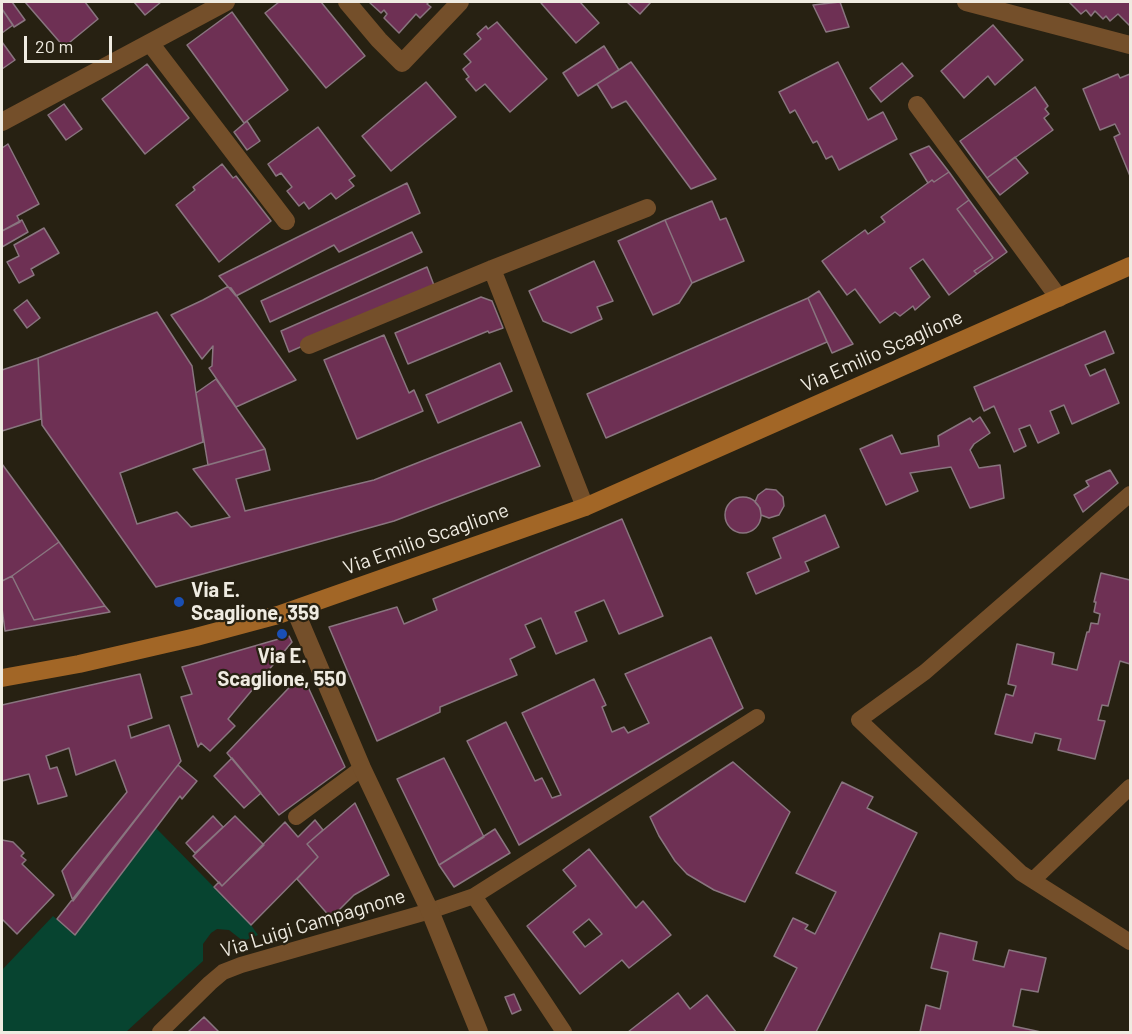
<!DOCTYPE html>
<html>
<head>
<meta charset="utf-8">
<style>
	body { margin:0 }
	#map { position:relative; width:1132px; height:1034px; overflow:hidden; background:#272112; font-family:Barlow,sans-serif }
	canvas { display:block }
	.frame { position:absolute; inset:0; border:3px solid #efebe1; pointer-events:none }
	.scale { position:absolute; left:24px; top:36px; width:88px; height:27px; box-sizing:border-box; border:3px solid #efebe1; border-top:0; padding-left:8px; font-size:18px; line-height:21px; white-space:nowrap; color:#efebe1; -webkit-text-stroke:4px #272112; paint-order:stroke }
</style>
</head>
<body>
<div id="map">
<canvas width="1132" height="1034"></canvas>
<div class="frame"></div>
<div class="scale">20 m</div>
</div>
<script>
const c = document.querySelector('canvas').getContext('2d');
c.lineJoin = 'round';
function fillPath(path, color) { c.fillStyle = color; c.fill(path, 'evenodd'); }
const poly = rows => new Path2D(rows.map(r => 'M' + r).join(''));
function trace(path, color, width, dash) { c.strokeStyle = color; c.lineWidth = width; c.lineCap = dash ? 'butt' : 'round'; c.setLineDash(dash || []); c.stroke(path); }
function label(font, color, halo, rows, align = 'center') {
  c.font = font + ' Barlow,sans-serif'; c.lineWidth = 4.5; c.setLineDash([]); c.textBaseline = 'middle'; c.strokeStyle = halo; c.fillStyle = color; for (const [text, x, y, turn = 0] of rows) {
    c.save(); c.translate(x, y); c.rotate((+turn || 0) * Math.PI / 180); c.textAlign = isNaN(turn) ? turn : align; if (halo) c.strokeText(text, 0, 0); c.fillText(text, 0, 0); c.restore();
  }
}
const green = poly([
	[156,828,251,925,258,935,243,941,229,930,217,929,211,933,203,944,203,961,126,1032,2,1032,2,970,53,916,75,935]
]);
const building = poly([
	[2,2,12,2,25,20,14,27,2,9,2,2],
	[25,2,85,2,98,19,64,47,25,2],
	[134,2,161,2,145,15,134,2],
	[279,2,321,2,365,56,326,88,265,13,279,2],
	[369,2,429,2,427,4,431,7,420,18,416,14,399,33,384,18,387,14,384,10,381,13,369,2],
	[543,2,580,2,599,23,576,43,541,3,543,2],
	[627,2,651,2,640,14,627,2],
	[840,2,849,27,826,32,813,5,840,2],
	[1069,2,1130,2,1130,26,1118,14,1110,21,1106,16,1103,19,1095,11,1091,16,1086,10,1081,14,1069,2],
	[2,9,13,25,2,33,2,9],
	[232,12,288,90,244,123,187,45,232,12],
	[497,22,547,79,510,112,485,84,476,91,466,79,469,77,463,69,471,62,464,54,481,39,477,34,486,26,488,29,497,22],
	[993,25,1023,60,995,85,988,76,964,98,941,71,993,25],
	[2,42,15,60,2,69,2,42],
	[604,46,619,70,578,96,563,73,604,46],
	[631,62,716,179,691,189,626,101,612,108,597,84,631,62],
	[838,62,868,120,883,112,897,139,839,170,832,156,826,159,817,141,813,143,795,110,790,113,779,92,838,62],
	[902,63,913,76,881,102,870,88,902,63],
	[147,64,189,118,145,154,102,99,147,64],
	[1118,74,1120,78,1130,74,1130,176,1114,137,1120,134,1115,124,1100,130,1083,89,1118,74],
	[426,82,456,117,391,171,362,136,426,82],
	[1035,87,1048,106,1045,109,1049,114,1044,118,1053,130,987,178,960,141,1035,87],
	[64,104,82,129,66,140,48,115,64,104],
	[247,121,260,141,247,150,234,132,247,121],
	[318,127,355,176,349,180,354,186,336,199,331,193,309,209,304,202,299,206,287,191,292,187,281,173,276,176,268,164,318,127],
	[8,144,39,204,17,216,20,222,2,231,2,148,8,144],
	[929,146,949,172,934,182,932,180,928,183,910,154,929,146],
	[1015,157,1028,173,1000,195,987,178,1015,157],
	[222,164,233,178,236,176,271,221,219,262,176,205,195,190,193,187,222,164],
	[949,172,969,200,957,209,993,258,974,271,977,274,949,295,923,259,910,268,930,297,915,310,913,306,900,316,895,312,880,323,855,289,847,295,822,261,865,230,868,234,885,222,881,217,932,180,934,182,949,172],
	[407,183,420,213,339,252,334,245,236,296,219,276,407,183],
	[969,200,1007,252,977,274,974,271,993,258,957,209,969,200],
	[712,201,720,220,726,218,744,261,692,283,665,220,712,201],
	[22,220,28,232,2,247,2,231,22,220],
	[665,220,692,283,679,303,653,315,618,241,665,220],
	[44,228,59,253,31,269,34,275,19,283,7,262,19,256,14,245,44,228],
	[412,232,422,252,270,322,261,301,412,232],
	[594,261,613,301,597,307,602,319,571,333,543,321,529,291,594,261],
	[427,267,435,288,289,352,281,331,427,267],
	[227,287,231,288,296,380,236,407,209,368,212,366,213,346,202,359,171,315,203,300,227,287],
	[819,291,853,344,832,353,808,298,819,291],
	[481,297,492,301,503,328,489,333,488,331,408,364,395,333,481,297],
	[808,298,827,342,606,438,587,394,808,298],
	[27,300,40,318,27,328,14,310,27,300],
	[157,312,192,366,203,442,120,473,137,524,177,512,191,527,230,517,193,469,265,449,270,470,236,479,245,511,374,480,521,422,540,466,394,521,156,587,42,425,38,358,157,312],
	[1105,331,1114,353,1085,365,1090,376,1105,369,1119,403,1072,424,1064,405,1050,411,1059,433,1038,443,1030,425,1019,429,1026,446,1014,452,994,406,984,411,974,387,1105,331],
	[384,335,409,393,414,390,423,411,357,439,324,360,384,335],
	[38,358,41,419,2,431,2,370,38,358],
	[500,363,512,391,438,423,426,395,500,363],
	[216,379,265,449,208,465,196,393,216,379],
	[980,417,990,433,974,444,970,450,979,468,1000,465,1004,498,970,508,951,467,910,473,918,491,886,505,860,449,892,435,901,454,939,446,938,436,970,418,973,422,980,417],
	[2,464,59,542,12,576,2,581,2,464],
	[1110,470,1118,483,1083,512,1074,495,1089,486,1086,481,1110,470],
	[766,489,776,490,783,497,784,506,779,515,769,518,761,515,760,508,755,502,758,495,766,489],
	'725 515a18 18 0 1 1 36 0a18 18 0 1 1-36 0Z',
	[825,515,839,547,805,562,809,571,756,594,747,573,781,558,773,538,825,515],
	[622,519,663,616,619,634,604,600,575,612,587,641,556,654,541,618,525,625,535,647,510,659,517,675,440,707,440,712,377,741,329,627,397,607,404,624,437,610,433,599,622,519],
	[59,542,105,606,34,620,12,576,59,542],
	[1101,573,1130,580,1130,664,1120,661,1108,706,1102,705,1098,720,1105,721,1095,759,1058,750,1061,739,1035,733,1032,743,995,734,1006,694,1013,696,1016,686,1008,684,1017,644,1054,653,1052,664,1077,670,1087,632,1089,632,1091,623,1098,624,1100,614,1094,612,1096,602,1094,602,1101,573],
	[12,576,34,620,105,606,110,612,5,631,2,608,2,581,12,576],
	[289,636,292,642,228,719,235,726,210,751,201,743,198,747,181,697,192,694,182,667,289,636],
	[711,637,743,708,519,845,467,741,506,722,535,781,542,778,552,798,561,795,522,713,594,679,606,705,602,707,612,732,624,727,628,733,649,723,625,674,711,637],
	[140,674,152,718,128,726,131,738,169,725,181,761,73,901,62,871,127,792,115,760,76,775,69,748,46,756,50,769,57,767,67,796,38,804,29,774,2,781,2,705,140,674],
	[302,674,345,767,279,815,227,753,302,674],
	[232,758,261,793,244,808,214,776,232,758],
	[444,758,484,837,439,865,397,779,444,758],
	[733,762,790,812,745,902,714,890,687,874,675,861,659,836,650,817,733,762],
	[178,765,197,781,182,799,180,796,75,935,57,919,178,765],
	[842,782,873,797,867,808,917,833,816,1032,764,1032,797,968,774,956,793,918,808,925,805,929,815,934,836,892,796,873,842,782],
	[355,803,389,875,354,895,331,918,297,879,318,857,307,844,355,803],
	[213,816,223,827,195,853,186,843,213,816],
	[235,816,264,845,222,886,193,856,235,816],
	[315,820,323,830,307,844,318,857,251,925,214,887,219,882,222,886,285,822,298,837,315,820],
	[495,829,510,853,454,887,439,865,495,829],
	[2,840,13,842,24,853,21,856,26,860,22,864,54,895,17,934,2,919,2,840],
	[589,849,636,908,643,901,671,935,629,968,622,960,580,994,527,926,576,886,563,870,589,849],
	[589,919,602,934,585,947,573,932,589,919],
	[940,933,977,942,973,960,1004,967,1009,950,1046,958,1038,992,1021,989,1013,1026,1041,1032,920,1032,926,1005,940,1009,948,972,931,968,940,933],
	[678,993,690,1009,707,995,736,1032,628,1032,678,993],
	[514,994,521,1010,512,1014,505,997,514,994],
	[204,1017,219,1032,188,1032,204,1017]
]);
const service = poly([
	[1130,494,925,672,859,720,1021,873,1130,942],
	[296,817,362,768],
	[1033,880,1130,787],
	[474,896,564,1032],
	[160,1032,210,983,223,972,241,965,430,911,474,896,757,717]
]);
const minor = poly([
	[347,2,379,40,402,63,460,2],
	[966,2,1130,45],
	[150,43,286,221],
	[917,105,1059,298],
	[2,122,226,2],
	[492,269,585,507],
	[309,345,492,269,647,208],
	[295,610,362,768,430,911,479,1032]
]);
const secondary = poly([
	[2,678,79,664,196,637,278,615,585,507,1130,266]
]);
const markers = [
	[179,602,6,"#1a4fb4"],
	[282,634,6,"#1a4fb4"]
];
const streetNames = [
	["Via Emilio Scaglione",882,351,-24],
	["Via Emilio Scaglione",426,539,-20],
	["Via Luigi Campagnone",313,923,-17]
];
const poiNames = [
	["Via E.",191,590],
	["Scaglione, 359",191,613],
	["Via E.",282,656,"center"],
	["Scaglione, 550",282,679,"center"]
];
fillPath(green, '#074430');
fillPath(building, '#6e3054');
trace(building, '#89757f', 1.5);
trace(service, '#744f2a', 16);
trace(minor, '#744f2a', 18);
trace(secondary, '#a26626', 18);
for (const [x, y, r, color] of markers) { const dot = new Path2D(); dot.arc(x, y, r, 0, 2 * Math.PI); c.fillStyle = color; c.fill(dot); trace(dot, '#272112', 2); }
label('20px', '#efebe1', '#272112', streetNames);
label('bold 20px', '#efebe1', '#272112', poiNames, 'left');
</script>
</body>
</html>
